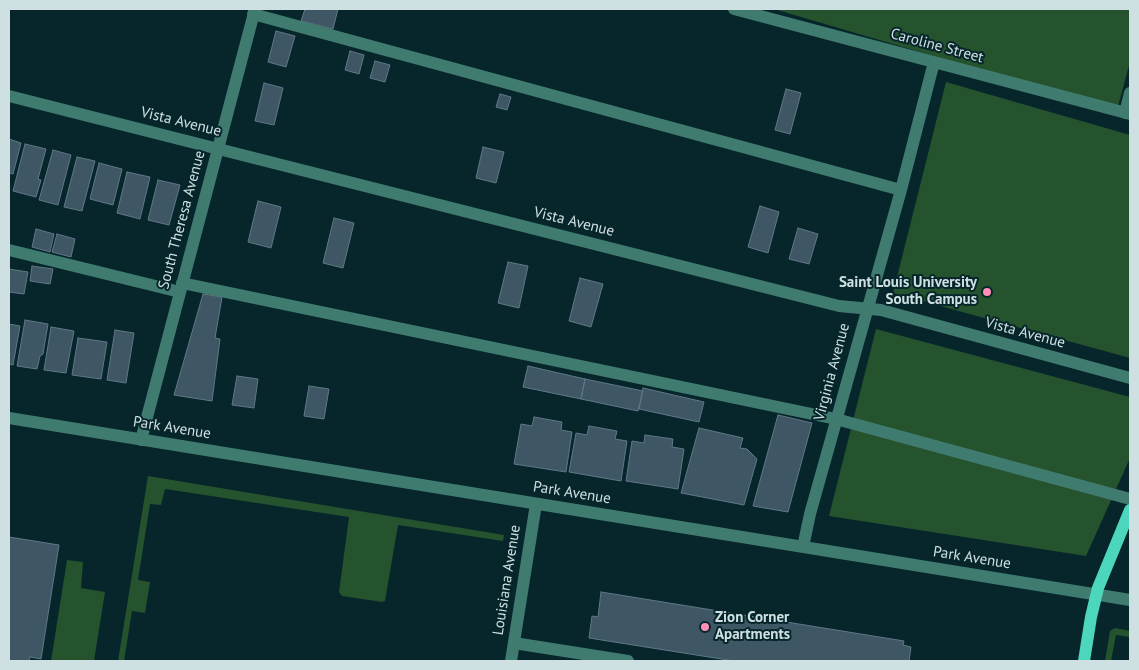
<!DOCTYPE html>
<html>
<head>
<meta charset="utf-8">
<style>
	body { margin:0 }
	#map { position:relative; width:1139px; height:670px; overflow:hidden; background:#06262b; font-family:"PT Sans",sans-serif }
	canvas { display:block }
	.frame { position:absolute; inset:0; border:10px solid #cfe0e2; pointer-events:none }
</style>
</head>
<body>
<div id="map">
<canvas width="1139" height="670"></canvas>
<div class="frame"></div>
</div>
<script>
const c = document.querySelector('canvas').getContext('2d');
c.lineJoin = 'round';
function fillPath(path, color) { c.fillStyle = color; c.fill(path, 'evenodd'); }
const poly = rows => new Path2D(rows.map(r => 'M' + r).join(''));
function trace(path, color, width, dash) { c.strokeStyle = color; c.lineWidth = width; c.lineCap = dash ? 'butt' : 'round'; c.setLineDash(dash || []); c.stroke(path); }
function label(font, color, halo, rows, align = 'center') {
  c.font = font + ' "PT Sans",sans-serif'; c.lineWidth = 4; c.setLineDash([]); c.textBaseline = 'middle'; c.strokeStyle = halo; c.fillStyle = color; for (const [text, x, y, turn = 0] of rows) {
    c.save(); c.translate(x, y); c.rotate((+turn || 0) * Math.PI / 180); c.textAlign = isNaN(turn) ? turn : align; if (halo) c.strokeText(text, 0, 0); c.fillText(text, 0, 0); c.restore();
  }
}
const green = poly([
	[774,9,1130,9,1130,62,1117,110],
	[946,82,1130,135,1130,358,893,293],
	[876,329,1130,397,1130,458,1086,556,829,516],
	[148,476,504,535,503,541,398,525,385,601,382,602,342,596,339,592,349,517,165,489,161,505,150,504,138,580,150,582,145,613,132,611,124,661,118,661],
	[67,560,83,562,81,588,105,592,94,661,51,661],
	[1115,628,1130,631,1130,637,1116,635,1111,661,1105,661,1110,631]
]);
const building = poly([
	[305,9,338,9,333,29,301,21,305,9],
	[276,31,295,36,286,67,268,62,276,31],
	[350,51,364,55,359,74,345,70,350,51],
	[375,61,390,65,385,82,370,78,375,61],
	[264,83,283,88,274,125,255,121,264,83],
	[786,89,801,93,790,134,775,130,786,89],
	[500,94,511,97,507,110,496,107,500,94],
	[9,139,21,143,13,174,9,173,9,139],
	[25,144,46,149,38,179,41,180,36,197,13,191,25,144],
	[483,147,504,152,496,183,476,178,483,147],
	[53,150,71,155,58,205,39,200,53,150],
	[77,157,95,161,82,211,64,207,77,157],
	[99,163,122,169,113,205,90,199,99,163],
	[127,172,150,177,140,219,117,213,127,172],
	[158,180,180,185,169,225,148,220,158,180],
	[258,201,281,207,271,248,248,242,258,201],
	[760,206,779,212,768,253,748,247,760,206],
	[334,218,354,223,343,268,323,263,334,218],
	[798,228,818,234,809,264,789,259,798,228],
	[36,229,54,234,50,252,32,247,36,229],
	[57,234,75,239,71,257,52,252,57,234],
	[508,262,528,266,519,308,498,303,508,262],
	[32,266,53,269,50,284,30,281,32,266],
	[9,269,28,272,24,294,9,292,9,269],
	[580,278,603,284,591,327,569,321,580,278],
	[203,294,222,297,215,338,220,339,212,401,174,395,203,294],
	[25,320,48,324,43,354,40,356,37,369,17,366,25,320],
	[9,324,20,326,13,365,9,364,9,324],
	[51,327,74,331,66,373,44,370,51,327],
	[115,330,134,333,126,383,107,380,115,330],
	[78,338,107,342,101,379,72,375,78,338],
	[528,366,585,379,581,399,523,387,528,366],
	[237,376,258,379,254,408,232,405,237,376],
	[585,379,643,391,638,411,581,399,585,379],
	[309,386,329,389,324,419,304,416,309,386],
	[643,388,704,402,699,422,639,409,643,388],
	[778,415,812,423,788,512,753,506,778,415],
	[534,417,562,422,561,430,572,432,566,472,514,464,521,424,532,426,534,417],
	[589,426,617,431,615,439,627,441,621,481,569,472,576,433,587,435,589,426],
	[699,428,743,438,740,448,747,449,757,459,744,505,681,493,699,428],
	[645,435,673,439,672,447,684,449,678,489,626,481,632,441,644,443,645,435],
	[9,537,59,545,41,659,30,657,29,661,9,661,9,537],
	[601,592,904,641,903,645,911,647,909,661,734,661,589,638,592,616,598,617,601,592]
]);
const minor = poly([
	[734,9,1130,114],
	[253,14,901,190],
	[9,96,839,306,881,310,1130,378],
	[1125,113,1130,93],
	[9,250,180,292],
	[182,283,836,419,1130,499],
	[9,418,1130,600],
	[141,440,255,9],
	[803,547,810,514,901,190,934,62],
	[514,643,628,661],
	[511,661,536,504]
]);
const major = poly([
	[1084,661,1091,617,1098,588,1130,510]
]);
const markers = [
	[987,292,5,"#ff8eb9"],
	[705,627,5,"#ff8eb9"]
];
const streetNames = [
	["Caroline Street",937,46,15],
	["Vista Avenue",181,122,14],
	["South Theresa Avenue",182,220,-75],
	["Vista Avenue",574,222,14],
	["Vista Avenue",1025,333,15],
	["Virginia Avenue",832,372,-75],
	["Park Avenue",172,428,9],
	["Park Avenue",572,493,9],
	["Park Avenue",972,558,9],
	["Louisiana Avenue",507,580,-81]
];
const poiNames = [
	["Saint Louis University",977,283],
	["South Campus",977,300],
	["Zion Corner",715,618,"left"],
	["Apartments",715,635,"left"]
];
fillPath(green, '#25532e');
fillPath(building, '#3f5665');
trace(building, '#607888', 1);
trace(minor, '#407b6f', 12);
trace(major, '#4cd7bd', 12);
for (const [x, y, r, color] of markers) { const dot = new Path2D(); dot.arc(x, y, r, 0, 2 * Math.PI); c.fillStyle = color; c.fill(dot); trace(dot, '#06262b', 2); }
label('15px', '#cfe0e2', '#06262b', streetNames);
label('bold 15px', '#cfe0e2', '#06262b', poiNames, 'right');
</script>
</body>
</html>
